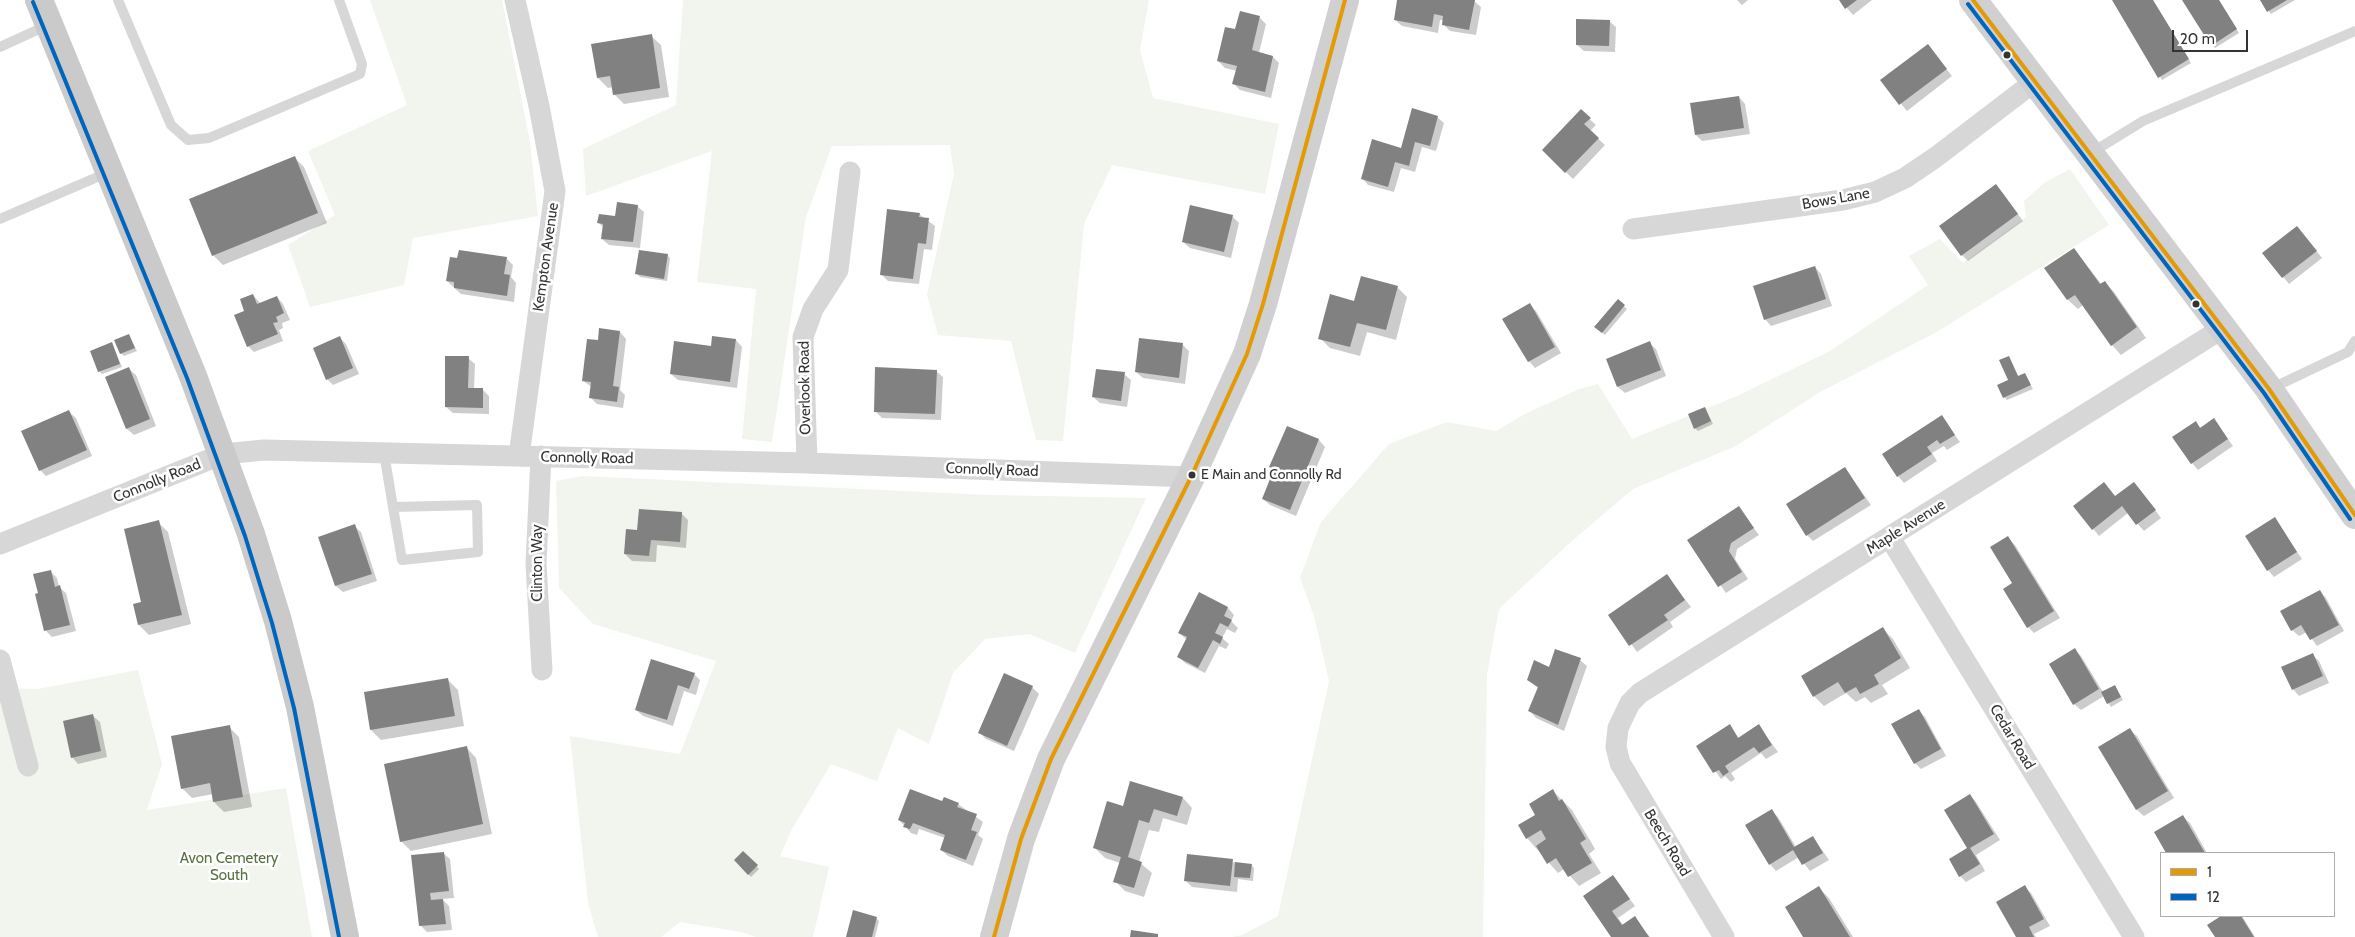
<!DOCTYPE html>
<html>
<head>
<meta charset="utf-8">
<style>
	body { margin:0 }
	#map { position:relative; width:2355px; height:937px; overflow:hidden; background:#fff; font-family:Cabin,sans-serif }
	canvas { display:block }
	.legend { position:absolute; left:2160px; top:852px; width:175px; height:65px; box-sizing:border-box; background:#fff; border:1px solid #adadad; margin:0; padding:6px 9px; list-style:none; font-size:15px; color:#333 }
	.legend li { display:flex; align-items:center; gap:10px; height:25px }
	.legend b { width:25px; border:1px solid #adadad }
	.scale { position:absolute; left:2172px; top:30px; width:76px; height:22px; box-sizing:border-box; border:2px solid #333; border-top:0; padding-left:6px; font-size:15px; line-height:18px; white-space:nowrap; color:#333; -webkit-text-stroke:4px #fff; paint-order:stroke }
</style>
</head>
<body>
<div id="map">
<canvas width="2355" height="937"></canvas>
<ul class="legend">
<li><b style="height:6px;background:#e39a05"></b>1</li>
<li><b style="height:6px;background:#0065bd"></b>12</li>
</ul>
<div class="scale">20 m</div>
</div>
<script>
const c = document.querySelector('canvas').getContext('2d');
c.lineJoin = 'round';
function fillPath(path, color) { c.fillStyle = color; c.fill(path, 'evenodd'); }
const poly = rows => new Path2D(rows.map(r => 'M' + r).join(''));
function trace(path, color, width, dash) { c.strokeStyle = color; c.lineWidth = width; c.lineCap = dash ? 'butt' : 'round'; c.setLineDash(dash || []); c.stroke(path); }
function label(font, color, halo, rows, align = 'center') {
  c.font = font + ' Cabin,sans-serif'; c.lineWidth = 5; c.setLineDash([]); c.textBaseline = 'middle'; c.strokeStyle = halo; c.fillStyle = color; for (const [text, x, y, turn = 0] of rows) {
    c.save(); c.translate(x, y); c.rotate((+turn || 0) * Math.PI / 180); c.textAlign = isNaN(turn) ? turn : align; if (halo) c.strokeText(text, 0, 0); c.fillText(text, 0, 0); c.restore();
  }
}
const green = poly([
	[370,0,502,0,530,142,538,216,413,238,404,285,310,307,288,245,335,215,308,151,407,105],
	[683,0,1149,0,1140,50,1153,98,1279,124,1265,194,1112,165,1084,224,1063,441,1036,440,1011,341,938,335,927,295,954,174,950,145,832,146,806,217,772,442,742,439,756,289,697,282,712,151,586,196,583,149,676,105],
	[2070,169,2109,225,1935,333,1820,392,1736,446,1633,489,1566,546,1499,609,1487,674,1483,937,1232,937,1242,935,1278,916,1329,681,1314,616,1300,578,1321,522,1389,444,1447,422,1496,431,1525,414,1579,389,1598,384,1632,439,1737,396,1830,351,1928,285,1909,256,1940,239,1963,263,2026,217,2024,201,2044,183],
	[583,476,989,495,1146,498,1075,653,1029,634,985,639,953,673,929,744,898,728,877,781,831,764,792,829,780,856,829,867,813,937,756,937,741,932,680,922,661,937,598,937,588,903,570,736,680,754,716,661,593,624,559,588,556,481],
	[138,670,162,764,147,810,286,788,312,937,0,937,0,688,38,689]
]);
const shadow = poly([
	[1399,0,1474,1,1481,7,1476,35,1450,31,1443,24,1444,20,1440,20,1438,33,1402,26,1395,20],
	[1737,0,1748,0,1742,5],
	[1840,0,1872,0,1853,15],
	[2114,0,2153,0,2191,63,2162,80],
	[2184,0,2219,0,2239,33,2215,48],
	[2261,0,2295,0,2271,14],
	[1260,18,1266,24,1259,53,1273,57,1279,63,1271,98,1240,90,1234,84,1237,71,1225,68,1218,61,1236,31],
	[1609,21,1616,27,1615,52,1584,51,1577,45],
	[651,36,661,45,669,97,624,104,614,94,613,87,608,88,598,78,593,45],
	[1928,46,1952,76,1907,111,1882,81],
	[1739,97,1745,104,1750,134,1702,141,1696,135],
	[1581,111,1596,125,1590,131,1605,145,1573,179,1543,150],
	[1437,117,1444,123,1436,151,1422,147,1415,172,1401,168,1394,192,1368,185,1362,178,1402,149],
	[294,157,304,167,327,223,223,265,213,255],
	[2002,192,2023,221,1968,261,1962,255],
	[637,206,644,212,640,248,609,245,602,239,604,228,599,223,616,217],
	[919,214,935,226,932,250,924,249,919,284,888,281,881,274],
	[1232,216,1239,223,1231,258,1190,248,1183,242],
	[2303,234,2322,258,2289,284,2264,253],
	[2074,249,2102,285,2105,283,2114,292,2146,338,2121,355,2112,345,2083,305,2078,309,2068,300],
	[667,255,670,258,667,281,640,277,637,274],
	[506,258,513,265,511,277,516,283,514,302,461,294,447,281],
	[1815,267,1821,274,1832,306,1771,326,1765,319],
	[1397,287,1407,297,1396,340,1367,332,1360,356,1330,348,1320,338,1355,302],
	[253,295,261,304,277,297,283,304,290,320,282,323,283,328,279,330,283,341,254,352,248,346,246,312],
	[1618,301,1627,309,1605,335,1599,330],
	[1530,305,1536,311,1561,353,1535,368,1529,361],
	[620,332,626,339,620,390,625,395,623,408,597,404,591,398,592,387,583,381,599,341],
	[129,335,137,351,124,356,121,353],
	[340,338,346,344,359,374,333,385,327,379],
	[736,340,742,347,737,388,678,380,671,374,712,348],
	[1649,343,1656,349,1666,376,1625,393,1618,387,1608,359],
	[112,344,122,367,102,374,99,371],
	[1182,344,1189,351,1185,384,1143,378,1136,372],
	[468,358,475,364,474,390,483,390,489,396,489,414,453,413,446,407],
	[2008,358,2019,377,2025,375,2033,389,2007,400,2004,397,2010,381],
	[129,369,136,375,156,426,134,435,127,429],
	[936,371,943,377,941,420,882,418,876,412],
	[1124,374,1131,380,1127,407,1100,403,1093,397],
	[1705,408,1713,424,1698,431,1695,428],
	[69,412,76,418,92,456,46,476,40,470],
	[1942,417,1960,442,1947,450,1944,446,1932,453,1937,461,1904,483,1898,476],
	[2214,420,2233,446,2198,470,2192,463,2196,423,2201,428],
	[1287,428,1319,440,1325,447,1296,516,1270,505,1263,499,1275,471,1271,467],
	[1845,468,1871,505,1813,541,1807,535],
	[2140,490,2161,518,2144,531,2128,513,2099,536,2075,506],
	[1739,508,1759,535,1737,549,1735,559,1748,579,1726,593,1689,541],
	[682,514,688,520,686,548,657,545,656,562,632,561,625,554,638,532],
	[2275,519,2302,559,2274,577,2268,570],
	[158,522,168,532,191,624,149,635,139,625],
	[354,526,361,532,377,581,343,592,336,586,320,538],
	[2008,538,2015,545,2060,618,2034,633,2028,627,2014,583],
	[50,571,57,578,59,587,66,593,76,631,52,637,46,631,40,594],
	[1667,576,1691,607,1670,622,1673,627,1637,652,1610,615],
	[2320,591,2326,598,2344,631,2317,646,2307,632,2299,636,2292,630],
	[1199,594,1228,608,1234,615,1231,621,1238,628,1235,633,1227,629,1222,638,1229,644,1226,649,1219,646,1205,673,1185,663,1178,656,1187,640,1179,633],
	[1883,629,1893,639,1910,668,1882,685,1888,694,1871,703,1865,697,1856,702,1846,693,1824,706,1814,696,1802,676],
	[2075,650,2081,656,2103,692,2115,686,2123,700,2111,707,2104,696,2081,710,2074,704],
	[2312,655,2319,661,2329,683,2299,696,2293,689],
	[1580,660,1587,666,1564,731,1536,718,1530,711,1539,689,1528,680,1549,669],
	[694,674,700,680,696,695,684,691,673,726,643,716,636,710],
	[448,680,458,690,464,726,381,740,371,730],
	[1032,687,1039,694,1014,751,986,739,979,732],
	[1918,710,1925,717,1946,756,1921,769,1915,763],
	[93,716,100,722,107,757,78,764,72,757],
	[1758,725,1778,752,1766,759,1761,753,1731,773,1735,779,1731,782,1725,776,1721,779,1698,746,1730,726,1739,738],
	[229,727,239,737,252,807,224,812,214,802,213,794,192,798,182,788],
	[2130,730,2137,736,2174,798,2144,816,2137,810,2100,748],
	[467,748,476,758,492,834,411,851,401,841],
	[1553,791,1572,810,1595,849,1589,854,1601,873,1579,886,1564,869,1558,873,1527,838,1537,815],
	[1970,795,1976,802,2000,840,1976,855,1985,871,1966,882,1960,876,1969,849],
	[1183,798,1192,808,1187,825,1163,818,1159,832,1149,830,1139,862,1152,873,1144,897,1125,891,1115,881,1120,863,1105,858,1095,848,1124,807],
	[943,803,958,804,983,822,978,835,983,839,973,866,948,856,941,850,945,838,919,829,917,835,911,833,899,820],
	[1772,811,1778,817,1796,847,1813,837,1829,860,1810,871,1799,857,1776,871,1770,864],
	[2183,817,2190,823,2207,853,2168,853,2156,832],
	[443,853,450,859,454,898,442,899,449,906,452,930,427,932,421,926,413,856],
	[743,853,759,869,751,877,735,860],
	[1188,855,1251,865,1254,868,1253,881,1238,879,1237,892,1192,887,1185,880],
	[1613,877,1635,906,1618,918,1623,925,1634,918,1650,937,1613,937,1585,896],
	[2025,887,2031,893,2050,926,2034,934,2036,937,2017,937],
	[1819,888,1829,898,1853,937,1804,937],
	[2223,916,2242,916,2255,937,2217,937,2209,925],
	[876,918,879,921,875,937,847,937]
]);
const building = poly([
	[1397,0,1475,0,1469,30,1442,25,1443,16,1434,14,1432,27,1394,20],
	[1839,0,1857,0,1845,9],
	[2112,0,2153,0,2189,59,2158,78],
	[2182,0,2219,0,2237,29,2211,46],
	[2260,0,2287,0,2267,12],
	[1240,11,1260,16,1252,50,1273,56,1265,92,1232,84,1237,66,1217,61,1225,27,1235,29],
	[1576,19,1610,20,1609,46,1576,45],
	[652,34,660,88,613,95,610,76,597,78,591,44],
	[1928,44,1947,69,1899,105,1880,80],
	[1739,96,1744,128,1695,135,1690,103],
	[1412,108,1438,116,1430,146,1415,142,1409,166,1395,162,1388,187,1361,179,1372,139,1401,148],
	[1581,109,1591,118,1584,124,1599,138,1565,173,1542,150],
	[295,156,318,213,212,256,189,199],
	[1996,184,2018,214,1961,256,1939,226],
	[617,202,638,205,633,242,601,239,603,224,597,223,599,214,615,216],
	[1190,205,1233,215,1224,252,1182,242],
	[887,209,920,213,919,217,929,218,926,244,918,243,913,279,880,275],
	[2297,226,2317,251,2282,278,2262,253],
	[2074,248,2100,284,2105,281,2137,327,2111,346,2075,295,2067,300,2044,268],
	[459,250,507,257,504,274,510,275,507,296,454,288,454,282,446,281,450,257,457,258],
	[639,250,668,254,664,279,635,274],
	[1815,266,1826,299,1764,320,1753,286],
	[1361,276,1398,286,1386,330,1357,323,1350,347,1318,339,1330,294,1354,301],
	[253,294,257,304,277,296,284,313,276,317,278,322,273,323,278,334,247,347,234,315,244,311,240,299],
	[1618,299,1625,305,1602,333,1594,327],
	[1530,303,1555,347,1528,362,1502,319],
	[599,328,620,331,613,386,619,387,617,402,589,398,591,382,582,381,587,339,598,340],
	[129,334,135,348,120,354,114,340],
	[340,336,353,368,326,380,313,348],
	[712,336,736,339,730,382,670,374,674,341,711,346],
	[1139,338,1183,343,1179,378,1135,372],
	[1650,341,1661,370,1617,387,1606,359],
	[112,342,120,364,98,372,90,351],
	[445,356,469,356,468,388,483,388,483,408,445,407],
	[2009,356,2018,376,2025,373,2031,385,2003,398,1997,385,2008,380,1999,360],
	[129,367,150,419,126,429,105,377],
	[875,367,937,370,935,414,874,412],
	[1096,369,1125,372,1121,401,1092,397],
	[1705,407,1711,421,1694,429,1688,414],
	[69,410,87,450,39,471,21,431],
	[1942,415,1955,435,1940,444,1937,440,1927,447,1932,454,1897,477,1882,454],
	[2214,418,2228,439,2191,464,2172,437,2196,421,2200,428],
	[1287,426,1319,439,1290,510,1262,499,1274,469,1269,467],
	[1845,467,1865,498,1806,536,1786,504],
	[2104,482,2115,496,2134,482,2156,510,2136,525,2122,506,2092,530,2073,506],
	[1739,506,1754,528,1731,543,1729,551,1742,572,1718,587,1687,540],
	[639,509,682,512,680,542,651,540,649,556,624,554,626,529,637,530],
	[2275,517,2297,552,2267,571,2245,536],
	[159,520,182,615,138,625,133,604,141,602,124,529],
	[355,524,372,574,335,586,318,537],
	[2008,536,2054,611,2027,628,2003,589,2012,583,1990,547],
	[51,570,55,587,60,585,70,625,44,631,35,594,38,593,33,574],
	[1667,574,1685,600,1664,615,1668,620,1629,646,1608,615],
	[2320,590,2339,625,2310,640,2301,625,2291,631,2280,611],
	[1199,592,1228,607,1224,616,1232,620,1228,627,1220,623,1215,633,1223,637,1220,644,1213,640,1198,668,1177,657,1187,637,1178,633],
	[1883,627,1901,658,1874,675,1879,684,1860,694,1856,687,1845,693,1838,682,1813,697,1801,676],
	[2075,648,2099,689,2073,705,2049,664],
	[1555,649,1581,658,1558,725,1528,711,1538,687,1527,680,1534,660,1549,667],
	[2313,653,2323,676,2292,690,2281,667],
	[651,659,695,673,689,689,678,685,667,720,635,710],
	[1004,673,1033,686,1007,746,978,733],
	[448,678,455,716,370,730,364,692],
	[2115,685,2121,697,2107,704,2101,692],
	[1919,709,1941,749,1914,764,1891,724],
	[93,714,101,751,71,758,63,721],
	[1730,724,1738,738,1759,724,1772,745,1759,753,1754,747,1725,766,1729,772,1723,776,1719,770,1713,773,1696,746],
	[230,725,243,797,213,802,210,783,181,789,171,736],
	[2130,728,2168,791,2136,810,2098,747],
	[467,746,483,824,400,842,384,764],
	[1130,781,1183,797,1177,816,1154,809,1149,823,1139,820,1128,857,1142,862,1134,888,1113,882,1121,857,1093,848,1107,801,1123,806],
	[910,789,942,801,944,797,959,803,957,807,977,814,971,830,977,832,966,860,940,850,945,835,913,823,910,829,903,827,905,823,898,820],
	[1553,789,1559,801,1562,799,1586,839,1580,843,1592,863,1568,877,1556,858,1547,864,1536,846,1546,839,1541,830,1526,839,1518,825,1535,815,1529,804],
	[1970,794,1994,834,1970,848,1980,864,1959,877,1949,859,1967,848,1944,810],
	[1772,809,1794,847,1813,836,1823,853,1802,865,1793,850,1769,865,1745,825],
	[2183,815,2205,853,2166,853,2154,832],
	[743,851,758,865,748,875,734,860],
	[444,852,449,891,430,893,431,900,443,899,446,924,419,926,411,855],
	[1187,854,1233,859,1230,886,1184,881],
	[1235,862,1252,864,1250,878,1234,877],
	[1613,875,1630,899,1612,911,1622,925,1635,916,1649,937,1611,937,1583,896],
	[2025,885,2044,919,2029,927,2034,937,2016,937,1996,902],
	[1819,886,1850,937,1803,937,1785,907],
	[853,910,877,917,872,937,846,937],
	[2221,916,2241,916,2254,937,2215,937,2207,925],
	[1131,930,1158,934,1158,937,1130,937]
]);
const lane = poly([
	[118,0,171,125,188,140,209,138,360,74,362,64,339,0],
	[0,47,48,25],
	[2091,153,2143,121,2355,31],
	[0,219,109,172],
	[2270,389,2348,352,2355,341],
	[384,453,393,507,402,560,478,552,477,505,393,507]
]);
const street = poly([
	[515,0,539,106,555,191,519,456],
	[1633,229,1843,200,1875,192,1905,178,1936,157,2034,82],
	[541,456,536,564,542,670],
	[807,463,803,337,813,309,838,270,850,172],
	[1890,538,2134,937],
	[0,544,223,454,264,450,807,463,1191,477],
	[0,660,28,766],
	[1724,937,1620,763,1616,747,1618,728,1630,703,1640,693,2223,328]
]);
const secondary = poly([
	[1973,0,2269,389,2355,515],
	[994,937,1021,839,1051,759,1191,477,1247,354,1263,304,1345,0]
]);
const primary = poly([
	[39,0,193,376,251,534,278,621,300,707,345,937]
]);
const bus1 = poly([
	[1973,0,2269,389,2355,515],
	[994,937,1021,839,1051,759,1191,477,1247,354,1263,304,1345,0]
]);
const bus2 = poly([
	[33,2,187,378,245,536,272,623,294,708,339,937],
	[1968,4,2264,393,2350,519]
]);
const markers = [
	[2007,55,4.5,"#333"],
	[2196,304,4.5,"#333"],
	[1192,475,4.5,"#333"]
];
const busNames = [
	["E Main and Connolly Rd",1201,475]
];
const streetNames = [
	["Bows Lane",1836,199,-10],
	["Kempton Avenue",546,257,-82],
	["Overlook Road",805,388,-91],
	["Connolly Road",587,458,1],
	["Connolly Road",992,470,2],
	["Connolly Road",157,481,-22],
	["Maple Avenue",1906,527,-32],
	["Clinton Way",538,563,-90],
	["Cedar Road",2012,737,59],
	["Beech Road",1667,843,59]
];
const parkNames = [
	["Avon Cemetery",229,859],
	["South",229,876]
];
fillPath(green, '#f1f5ed');
fillPath(shadow, '#0003');
fillPath(building, '#818181');
trace(lane, '#d7d7d7', 10);
trace(street, '#d7d7d7', 21);
trace(secondary, '#d0d0d0', 28);
trace(primary, '#cacaca', 28);
trace(bus1, '#e39a05', 4);
trace(bus2, '#0065bd', 4);
for (const [x, y, r, color] of markers) { const dot = new Path2D(); dot.arc(x, y, r, 0, 2 * Math.PI); c.fillStyle = color; c.fill(dot); trace(dot, '#fff', 2); }
label('14px', '#333', '#fff', busNames, 'left');
label('15px', '#333', '#fff', streetNames);
label('15px', '#56703f', '#fff', parkNames);
</script>
</body>
</html>
